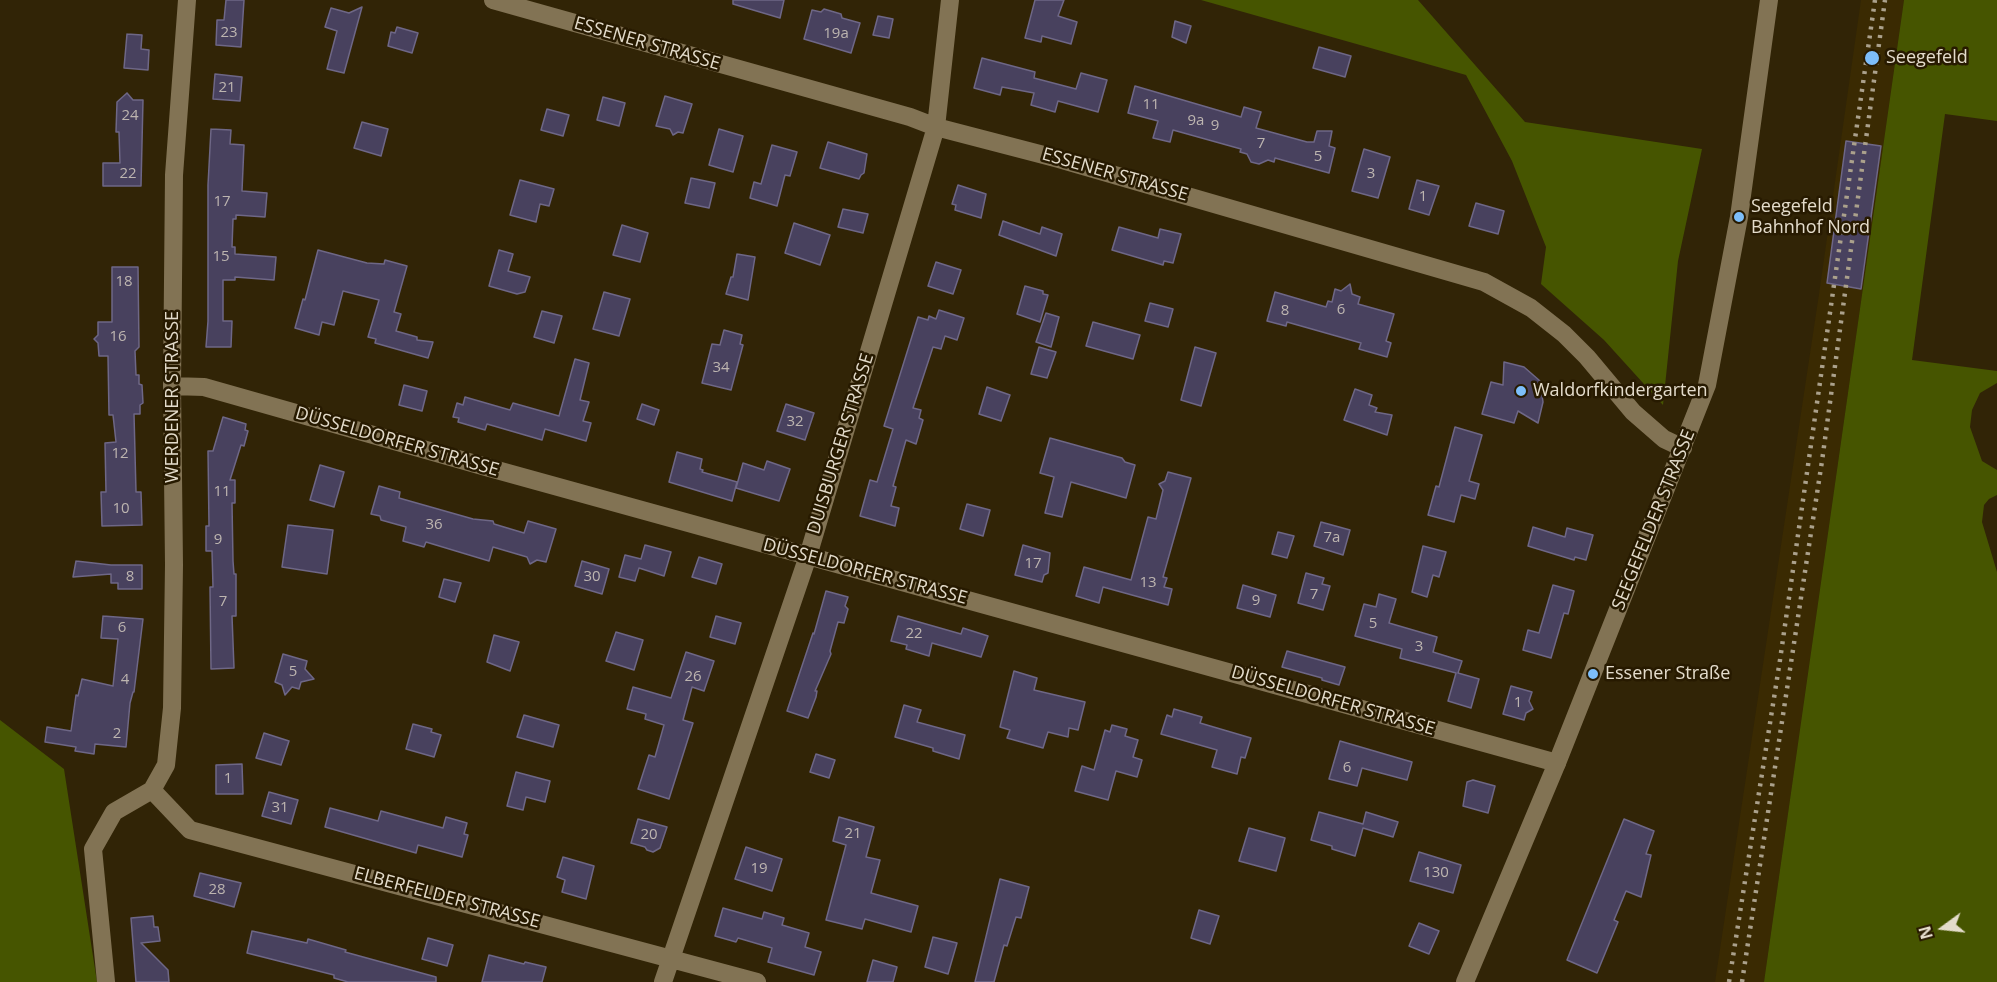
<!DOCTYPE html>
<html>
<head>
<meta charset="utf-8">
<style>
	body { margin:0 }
	#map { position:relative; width:1997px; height:982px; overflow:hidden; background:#312406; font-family:"Open Sans",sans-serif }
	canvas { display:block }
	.north { position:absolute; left:1913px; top:898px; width:60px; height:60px; -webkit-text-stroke:4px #271a00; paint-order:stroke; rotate:255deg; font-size:16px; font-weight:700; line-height:24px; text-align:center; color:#e4dccb }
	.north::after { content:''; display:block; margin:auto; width:21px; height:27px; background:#e4dccb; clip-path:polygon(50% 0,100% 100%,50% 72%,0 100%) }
</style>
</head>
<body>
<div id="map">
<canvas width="1997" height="982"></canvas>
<div class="north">N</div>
</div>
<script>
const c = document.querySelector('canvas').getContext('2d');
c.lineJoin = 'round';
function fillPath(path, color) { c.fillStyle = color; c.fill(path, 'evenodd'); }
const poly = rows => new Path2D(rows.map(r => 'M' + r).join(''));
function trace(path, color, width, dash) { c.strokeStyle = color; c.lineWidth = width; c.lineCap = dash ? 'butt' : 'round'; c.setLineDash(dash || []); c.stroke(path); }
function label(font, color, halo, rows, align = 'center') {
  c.font = font + ' "Open Sans",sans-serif'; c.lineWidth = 5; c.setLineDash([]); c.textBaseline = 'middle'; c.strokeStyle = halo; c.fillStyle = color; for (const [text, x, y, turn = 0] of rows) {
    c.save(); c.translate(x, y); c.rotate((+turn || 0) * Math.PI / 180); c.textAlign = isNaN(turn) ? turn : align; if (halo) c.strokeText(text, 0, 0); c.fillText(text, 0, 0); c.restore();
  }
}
const built = poly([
	[1861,0,1904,0,1764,982,1715,982,1819,294]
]);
const green = poly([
	[1201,0,1418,0,1525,122,1702,149,1678,261,1663,405,1604,340,1541,284,1546,247,1512,161,1466,75],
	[1904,0,1997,0,1997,121,1945,114,1912,360,1997,371,1997,383,1980,393,1972,410,1970,427,1982,461,1997,470,1997,495,1989,499,1984,505,1982,522,1997,572,1997,982,1764,982],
	[0,720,64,769,97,982,0,982]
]);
const building = poly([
	[226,0,244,0,241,47,216,45,217,20,224,20,226,0],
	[733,0,784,0,780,18,733,4,733,0],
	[1035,0,1064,0,1058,16,1077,22,1071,44,1042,36,1041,42,1025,38,1035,0],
	[362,7,344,73,327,69,337,31,325,27,331,8,349,13,362,7],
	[824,9,841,14,842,18,860,23,851,53,804,39,812,10,821,12,824,9],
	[878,16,893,19,889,38,873,35,878,16],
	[1175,21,1191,26,1186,43,1172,37,1175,21],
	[397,27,418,33,412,53,388,46,391,32,395,33,397,27],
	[127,34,142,35,141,49,149,50,148,70,124,68,127,34],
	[1319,47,1351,56,1345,77,1313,68,1319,47],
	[982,58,1035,72,1034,78,1076,89,1081,73,1107,80,1098,112,1058,101,1055,112,1031,105,1034,93,1002,87,1000,95,974,88,982,58],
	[215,74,242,77,240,101,213,99,215,74],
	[1135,86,1241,117,1244,107,1261,112,1256,128,1307,142,1314,142,1317,131,1332,131,1329,146,1335,148,1329,173,1275,158,1274,162,1268,160,1259,164,1251,162,1247,154,1240,152,1241,149,1173,130,1170,142,1153,138,1158,121,1128,113,1135,86],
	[127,93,133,100,143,100,141,186,103,186,103,163,120,163,119,132,116,132,117,102,127,93],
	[665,96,692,104,683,133,678,132,673,135,670,129,656,126,665,96],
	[603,97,625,103,619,126,597,120,603,97],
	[547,109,569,115,563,136,541,130,547,109],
	[362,122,388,129,381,156,354,148,362,122],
	[211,129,231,130,230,144,244,145,242,191,267,193,265,217,236,215,236,219,233,219,232,247,235,247,235,254,276,257,274,280,235,277,235,280,223,280,223,321,232,321,231,347,206,347,208,321,208,185,211,129],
	[719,129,743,136,733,172,709,165,719,129],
	[1846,141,1881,146,1861,289,1827,283,1846,141],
	[828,142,867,154,864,173,861,175,859,179,820,168,828,142],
	[772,145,797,152,790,176,785,175,777,206,750,198,754,182,761,184,772,145],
	[1364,149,1390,157,1378,198,1352,191,1364,149],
	[691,178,715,183,709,208,685,203,691,178],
	[520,180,554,189,549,206,540,204,536,222,510,215,520,180],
	[1417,180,1439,186,1429,215,1409,209,1417,180],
	[958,185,986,194,981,218,955,210,956,205,952,204,958,185],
	[1476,203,1504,211,1498,234,1469,226,1476,203],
	[843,209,868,214,863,233,838,227,843,209],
	[1003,221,1040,234,1042,227,1062,234,1056,256,999,235,1003,221],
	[794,223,830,235,820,265,785,253,794,223],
	[622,225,648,233,640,262,613,255,622,225],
	[1119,227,1158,238,1160,229,1181,234,1173,263,1164,261,1163,265,1112,250,1119,227],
	[318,250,367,263,384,264,385,260,407,266,394,312,401,314,396,331,417,337,417,340,433,342,428,358,375,343,376,339,368,337,379,300,343,291,334,325,322,322,319,335,295,328,303,299,305,300,318,250],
	[499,250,513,254,508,271,530,277,525,292,517,294,489,286,499,250],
	[737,254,755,257,748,300,726,294,731,277,733,277,737,254],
	[936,262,961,270,953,294,928,286,936,262],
	[112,267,138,267,139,347,135,351,136,375,139,375,139,384,142,385,143,403,140,405,140,414,134,414,136,492,141,492,142,525,102,526,101,492,106,492,105,443,116,442,113,415,109,415,108,356,99,356,98,343,94,339,98,335,98,322,112,322,112,267],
	[1350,284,1352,294,1360,297,1358,304,1394,314,1386,341,1391,343,1387,357,1359,349,1361,343,1287,322,1286,326,1267,321,1275,292,1326,307,1328,301,1332,302,1335,289,1341,291,1350,284],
	[1025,286,1043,291,1043,294,1048,295,1040,322,1017,314,1025,286],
	[604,292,630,299,619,336,593,329,604,292],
	[1150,303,1173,309,1168,327,1145,321,1150,303],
	[939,310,964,318,957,340,945,336,941,349,933,347,913,408,921,410,919,418,923,420,916,444,906,440,893,486,896,487,891,506,899,508,895,526,860,516,870,480,877,482,893,429,884,426,918,317,928,320,929,316,936,319,939,310],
	[542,311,562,316,554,343,534,337,542,311],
	[1046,313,1059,317,1051,347,1036,342,1046,313],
	[1093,322,1140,335,1133,359,1086,346,1093,322],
	[724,330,742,335,740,344,743,345,731,390,702,383,712,344,720,345,724,330],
	[1039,347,1056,352,1047,378,1031,374,1039,347],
	[1195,347,1216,353,1201,406,1181,400,1195,347],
	[575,359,589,363,580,400,589,402,583,421,591,423,586,441,545,429,542,440,487,424,485,430,458,422,459,418,453,417,457,403,463,405,465,397,510,410,513,403,559,416,575,359],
	[1504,362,1524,367,1540,381,1543,402,1538,423,1518,411,1514,423,1482,414,1491,382,1503,385,1504,362],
	[404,385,427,391,422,411,399,405,404,385],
	[987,387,1010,395,1001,421,979,414,987,387],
	[1355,389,1372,395,1369,405,1377,408,1375,412,1392,415,1387,435,1344,420,1355,389],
	[642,404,659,410,654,425,637,419,642,404],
	[786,404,814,413,805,440,777,431,786,404],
	[223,417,246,424,245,430,248,431,244,446,241,445,230,480,235,480,235,503,232,503,233,561,234,574,236,574,236,616,232,616,234,668,211,669,210,587,213,587,212,551,206,551,206,526,209,526,208,451,213,451,223,417],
	[1455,427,1482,435,1469,481,1479,484,1475,499,1461,495,1454,522,1428,515,1436,486,1439,487,1455,427],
	[1050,438,1122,458,1125,462,1135,465,1126,498,1071,482,1062,517,1045,513,1054,477,1040,473,1050,438],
	[677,452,702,459,700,469,703,470,702,472,737,482,732,501,669,482,677,452],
	[767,461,790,469,779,501,736,488,743,463,764,470,767,461],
	[320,465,344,472,334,507,310,500,320,465],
	[1168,472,1191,478,1163,577,1167,578,1164,587,1172,589,1168,605,1103,587,1099,603,1076,596,1084,567,1131,580,1148,517,1156,519,1163,490,1159,484,1165,481,1168,472],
	[379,486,400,492,399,498,473,519,493,521,494,524,524,533,528,521,556,529,546,562,537,560,530,564,527,557,493,547,489,561,426,542,424,547,403,541,406,527,381,520,380,516,371,514,379,486],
	[967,504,990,510,983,536,960,529,967,504],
	[1321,522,1350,530,1343,555,1314,546,1321,522],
	[288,525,333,530,327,574,282,567,288,525],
	[1533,527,1565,537,1567,528,1593,535,1586,560,1575,557,1574,560,1528,546,1533,527],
	[1278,532,1294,536,1287,558,1272,554,1278,532],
	[645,545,671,552,664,576,639,568,635,581,619,577,625,555,641,559,645,545],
	[1023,545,1050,553,1048,573,1044,575,1042,582,1015,575,1023,545],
	[1423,546,1446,552,1439,577,1433,575,1427,597,1412,592,1423,546],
	[699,557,722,564,716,584,692,577,699,557],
	[76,561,111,565,142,565,142,589,118,589,118,583,111,583,111,574,73,577,76,561],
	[582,561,609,569,602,594,575,586,582,561],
	[1306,573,1324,578,1322,584,1330,586,1323,610,1298,603,1306,573],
	[444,579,461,583,455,602,439,597,444,579],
	[1243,585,1276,595,1270,617,1237,608,1243,585],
	[1553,585,1574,591,1568,614,1564,613,1551,658,1523,650,1528,630,1539,633,1553,585],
	[826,591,848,597,845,606,848,609,844,623,838,622,830,651,831,654,815,691,817,691,816,697,808,718,787,711,813,633,814,634,826,591],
	[1379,594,1396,599,1389,623,1437,637,1433,652,1462,661,1458,673,1479,679,1471,708,1448,701,1456,673,1400,658,1402,649,1355,636,1364,604,1376,607,1379,594],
	[103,616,143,619,134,692,133,692,130,703,126,747,95,744,94,754,75,751,76,747,45,742,47,727,71,731,76,695,78,696,82,679,113,686,118,639,101,638,103,616],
	[716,616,741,623,735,644,710,637,716,616],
	[898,616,961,634,963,628,988,636,981,657,932,643,929,656,906,649,907,645,891,641,898,616],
	[616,632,643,640,634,670,606,661,616,632],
	[494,635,519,642,510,671,487,662,494,635],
	[1287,651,1345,667,1339,685,1322,680,1322,678,1282,667,1287,651],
	[686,652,714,661,704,691,692,687,683,720,693,723,669,799,638,789,649,755,655,757,664,725,645,719,646,714,627,709,633,687,671,698,686,652],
	[283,654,307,661,305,669,314,679,301,682,299,689,292,687,285,695,282,685,275,682,283,654],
	[1014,671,1037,678,1034,690,1085,702,1078,730,1069,728,1068,737,1048,732,1043,748,1007,738,1010,730,1000,727,1014,671],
	[1511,686,1532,692,1529,701,1533,709,1526,713,1524,720,1503,714,1511,686],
	[904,705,921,710,917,722,965,735,959,759,933,751,933,748,895,737,904,705],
	[1174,709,1202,717,1200,723,1251,738,1245,758,1241,757,1237,774,1212,767,1217,750,1161,734,1167,715,1172,717,1174,709],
	[524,715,559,725,553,747,517,737,524,715],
	[413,724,432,729,431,732,441,735,434,757,406,749,413,724],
	[1112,725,1127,729,1125,736,1138,740,1133,757,1142,760,1137,777,1116,771,1108,800,1075,791,1082,766,1094,770,1105,730,1110,732,1112,725],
	[264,733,289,741,281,765,256,758,264,733],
	[1340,741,1412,762,1407,780,1362,768,1357,786,1329,779,1340,741],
	[816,754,835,760,829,778,810,772,816,754],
	[242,764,243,794,216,794,216,765,242,764],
	[516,772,550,781,545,802,526,797,523,810,507,806,516,772],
	[1473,780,1495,786,1488,813,1463,806,1467,782,1473,780],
	[269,792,298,800,291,824,262,816,269,792],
	[330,808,378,821,381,811,443,828,446,817,467,823,464,834,468,835,462,857,418,845,416,853,325,827,330,808],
	[1319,812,1363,824,1366,812,1398,822,1393,837,1363,828,1355,856,1332,849,1332,846,1311,840,1319,812],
	[839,817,874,827,866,857,880,860,871,893,918,906,911,932,865,919,862,929,826,920,846,845,833,841,839,817],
	[638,819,667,827,660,848,653,852,647,850,645,847,631,843,638,819],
	[1624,819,1654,831,1646,854,1651,855,1641,897,1626,891,1614,920,1618,922,1597,973,1567,960,1624,819],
	[1249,828,1285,838,1276,871,1239,861,1249,828],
	[746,847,782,859,772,891,735,879,746,847],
	[1419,852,1461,865,1453,893,1410,881,1419,852],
	[563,857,594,866,586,899,562,892,565,880,557,877,563,857],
	[200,873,241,883,234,907,194,896,200,873],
	[1000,879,1029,887,1021,918,1016,917,1007,946,1004,945,994,982,975,982,1000,879],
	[723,908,762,919,764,912,784,918,782,925,809,933,805,947,821,952,814,975,768,962,772,948,738,938,736,942,715,936,723,908],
	[1199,910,1219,916,1210,944,1191,938,1199,910],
	[153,916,154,927,158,927,160,941,141,943,168,970,169,982,136,982,131,918,153,916],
	[1419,923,1439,931,1429,954,1409,946,1419,923],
	[252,931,307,943,308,939,346,950,345,952,436,977,436,982,348,982,334,978,334,975,247,953,252,931],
	[933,937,957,943,948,974,925,967,933,937],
	[428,938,453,945,447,966,422,959,428,938],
	[489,955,524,964,525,962,546,967,542,982,482,982,489,955],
	[873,960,897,967,893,982,867,982,873,960]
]);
const minor = poly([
	[493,0,910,117,936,127,1059,159,1484,282,1531,308,1564,334,1587,357,1633,412,1664,439,1683,448],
	[172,386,204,387,486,467,1557,763],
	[152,790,166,765,172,708,174,565,172,386,174,175,187,0],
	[152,790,190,830,757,982],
	[106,982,93,849,114,812,152,790],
	[663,982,808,556,936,127,950,0]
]);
const tertiary = poly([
	[1465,982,1557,763,1707,385,1739,217,1769,0]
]);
const rail = poly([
	[1729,982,1780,660,1875,0],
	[1742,982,1822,461,1885,0]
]);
const markers = [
	[1872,58,8,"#7dbef9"],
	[1739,217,6,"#7dbef9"],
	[1521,391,6,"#7dbef9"],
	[1593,674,6,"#7dbef9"]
];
const numberNames = [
	["23",229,33],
	["19a",836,34],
	["21",227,88],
	["11",1151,105],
	["24",130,116],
	["9a",1196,121],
	["9",1215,126],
	["7",1261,144],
	["5",1318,157],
	["22",128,174],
	["3",1371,174],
	["1",1423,197],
	["17",222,202],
	["15",221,257],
	["18",124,282],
	["6",1341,310],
	["8",1285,311],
	["16",118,337],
	["34",721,368],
	["32",795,422],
	["12",120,454],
	["11",222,492],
	["10",121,509],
	["36",434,525],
	["7a",1332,538],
	["9",218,540],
	["17",1033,564],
	["8",130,577],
	["30",592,577],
	["13",1148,583],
	["7",1314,595],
	["9",1256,601],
	["7",223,602],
	["5",1373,624],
	["6",122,628],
	["22",914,634],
	["3",1419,647],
	["5",293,672],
	["26",693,677],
	["4",125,680],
	["1",1518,703],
	["2",117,734],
	["6",1347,768],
	["1",228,779],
	["31",280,808],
	["21",853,834],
	["20",649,835],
	["19",759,869],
	["130",1436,873],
	["28",217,890]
];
const streetNames = [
	["ESSENER STRASSE",647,44,16],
	["ESSENER STRASSE",1115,175,16],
	["WERDENER STRASSE",173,397,-90],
	["DÜSSELDORFER STRASSE",397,442,16],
	["DUISBURGER STRASSE",841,444,-73],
	["SEEGEFELDER STRASSE",1654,520,-68],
	["DÜSSELDORFER STRASSE",865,572,15],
	["DÜSSELDORFER STRASSE",1333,701,16],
	["ELBERFELDER STRASSE",447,898,15]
];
const poiNames = [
	["Seegefeld",1886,58],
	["Seegefeld",1751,207],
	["Bahnhof Nord",1751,228],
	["Waldorfkindergarten",1533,391],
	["Essener Straße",1605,674]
];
fillPath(built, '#3a2a02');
fillPath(green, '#465500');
fillPath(building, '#48415e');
trace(building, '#6e6786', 1.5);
trace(minor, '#827354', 18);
trace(tertiary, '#827354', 18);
trace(rail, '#aba18c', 4.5, [3, 6]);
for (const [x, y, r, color] of markers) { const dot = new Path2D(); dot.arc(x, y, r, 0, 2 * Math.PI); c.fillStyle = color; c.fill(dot); trace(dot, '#271a00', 2); }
label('15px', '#bdb5b0', null, numberNames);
label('18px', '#e4dccb', '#271a00', streetNames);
label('18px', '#e4dccb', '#271a00', poiNames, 'left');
</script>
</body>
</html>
